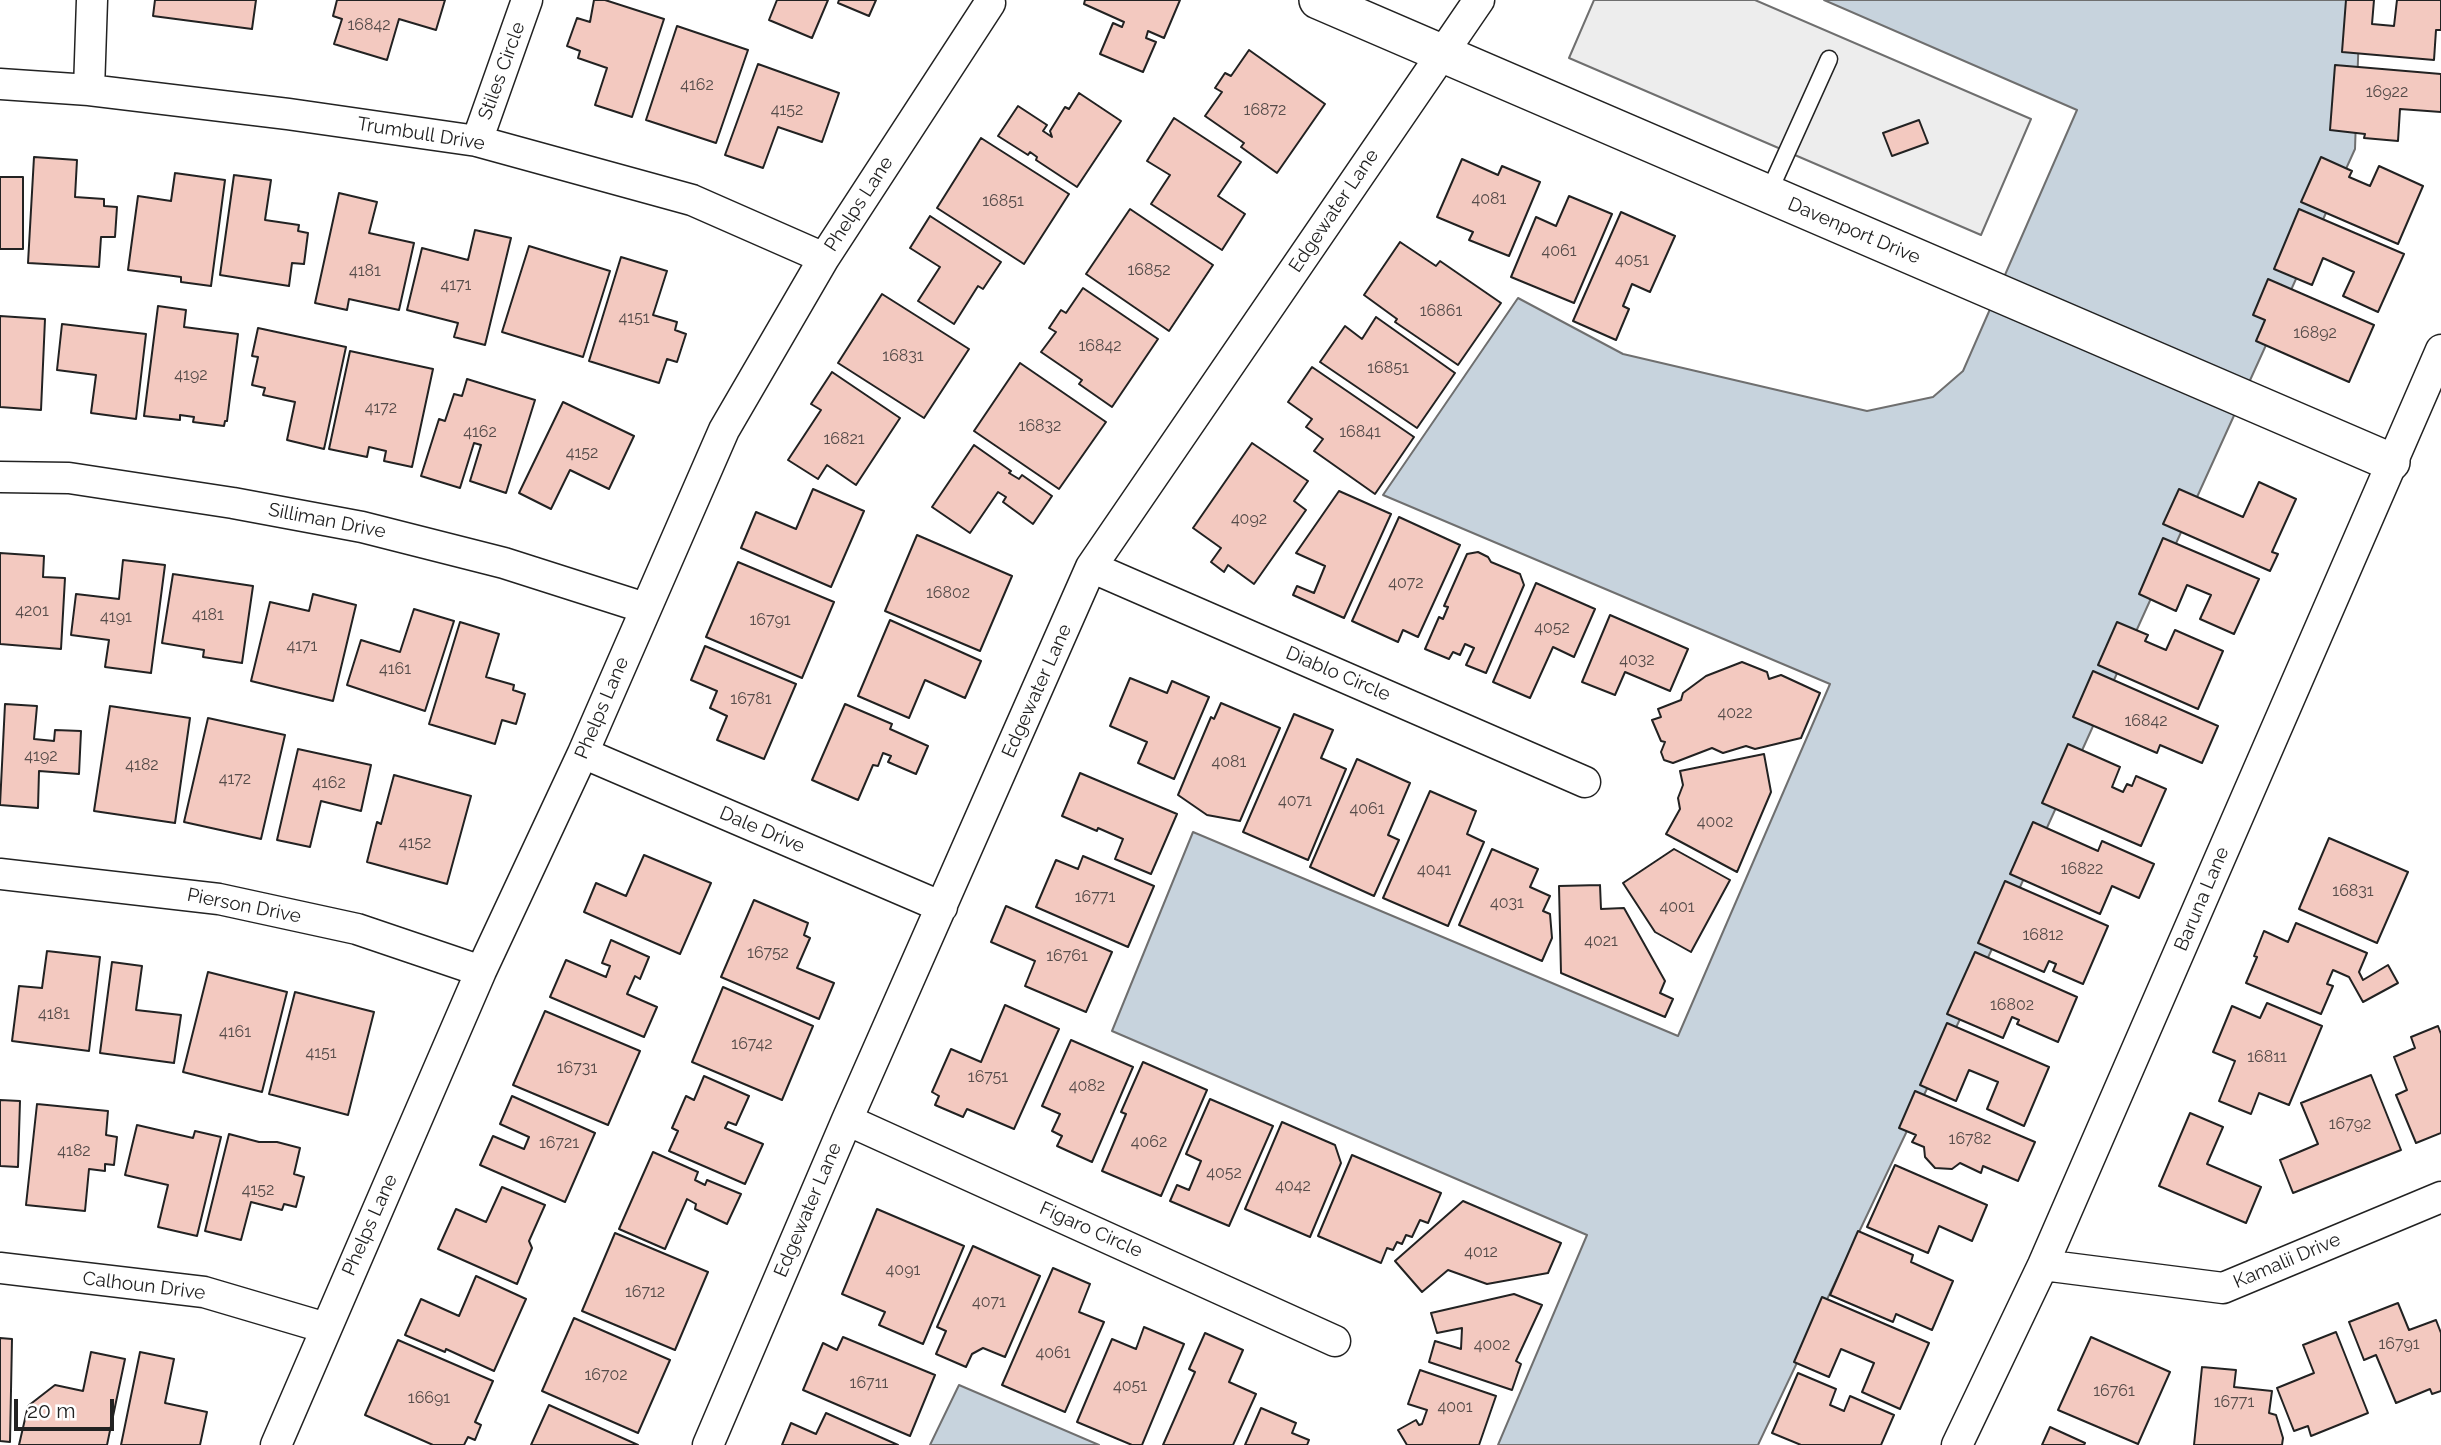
<!DOCTYPE html>
<html>
<head>
<meta charset="utf-8">
<style>
	body { margin:0 }
	#map { position:relative; width:2441px; height:1445px; overflow:hidden; background:#fff; font-family:Raleway,sans-serif }
	canvas { display:block }
	.scale { position:absolute; left:14px; top:1399px; width:100px; height:32px; box-sizing:border-box; border:4px solid #222; border-top:0; padding-left:9px; font-size:21px; line-height:24px; white-space:nowrap; color:#222; -webkit-text-stroke:5px #fff; paint-order:stroke }
</style>
</head>
<body>
<div id="map">
<canvas width="2441" height="1445"></canvas>
<div class="scale">20 m</div>
</div>
<script>
const c = document.querySelector('canvas').getContext('2d');
c.lineJoin = 'round';
function fillPath(path, color) { c.fillStyle = color; c.fill(path, 'evenodd'); }
const poly = rows => new Path2D(rows.map(r => 'M' + r).join(''));
function trace(path, color, width, dash) { c.strokeStyle = color; c.lineWidth = width; c.lineCap = dash ? 'butt' : 'round'; c.setLineDash(dash || []); c.stroke(path); }
function label(font, color, halo, rows, align = 'center') {
  c.font = font + ' Raleway,sans-serif'; c.lineWidth = 5; c.setLineDash([]); c.textBaseline = 'middle'; c.strokeStyle = halo; c.fillStyle = color; for (const [text, x, y, turn = 0] of rows) {
    c.save(); c.translate(x, y); c.rotate((+turn || 0) * Math.PI / 180); c.textAlign = isNaN(turn) ? turn : align; if (halo) c.strokeText(text, 0, 0); c.fillText(text, 0, 0); c.restore();
  }
}
const parking = poly([
	[1594,0,1755,0,2031,119,1981,235,1569,58,1594,0]
]);
const water = poly([
	[1824,0,2360,0,2355,149,1961,1017,1758,1445,1498,1445,1587,1235,1112,1031,1193,832,1678,1036,1830,684,1383,495,1518,298,1623,354,1867,411,1933,397,1963,371,2077,110,1824,0],
	[959,1385,1099,1445,930,1445,959,1385]
]);
const building = poly([
	[155,0,256,0,252,29,153,16,155,0],
	[337,0,445,0,436,30,399,19,387,60,334,44,342,19,333,16,337,0],
	[594,0,605,0,664,19,632,117,595,105,607,68,578,58,580,51,567,46,577,18,590,22,594,0],
	[777,0,828,0,812,38,769,20,777,0],
	[839,0,876,0,869,16,838,3,839,0],
	[1085,0,1180,0,1164,38,1148,31,1146,38,1156,42,1143,72,1100,54,1113,23,1122,27,1124,22,1084,4,1085,0],
	[2346,0,2374,0,2372,24,2394,26,2397,0,2441,0,2441,30,2436,30,2434,60,2342,52,2346,0],
	[677,26,748,50,716,143,646,120,677,26],
	[1249,50,1325,104,1277,173,1241,147,1244,143,1205,116,1222,92,1215,88,1225,73,1231,76,1249,50],
	[758,64,839,93,822,142,778,127,763,168,725,155,758,64],
	[2335,65,2441,74,2441,112,2400,109,2398,141,2364,138,2365,134,2330,130,2335,65],
	[1079,93,1121,121,1077,187,1036,160,1037,157,1030,152,1028,155,998,136,1018,106,1047,125,1043,131,1052,137,1050,131,1065,107,1069,109,1079,93],
	[1174,118,1241,162,1218,196,1245,214,1222,250,1151,204,1170,175,1147,161,1174,118],
	[1919,120,1928,143,1892,156,1883,133,1919,120],
	[981,138,1069,194,1024,264,937,208,981,138],
	[34,157,77,160,75,197,104,199,104,206,117,207,115,237,101,237,99,267,28,263,34,157],
	[2321,157,2352,171,2349,177,2370,186,2379,166,2423,186,2398,244,2301,202,2321,157],
	[1462,159,1498,175,1502,166,1540,182,1509,256,1469,240,1473,232,1437,217,1462,159],
	[175,173,225,180,211,286,181,282,181,277,128,270,138,196,171,201,175,173],
	[234,175,271,180,265,220,299,225,298,231,308,233,304,264,292,263,289,286,220,275,234,175],
	[0,177,23,177,23,249,0,249,0,177],
	[339,193,377,202,369,233,414,243,399,310,349,299,347,310,315,303,339,193],
	[1569,196,1612,214,1574,303,1511,277,1536,217,1556,226,1569,196],
	[1130,209,1213,265,1169,331,1086,274,1130,209],
	[2299,209,2404,254,2378,312,2343,296,2354,272,2323,258,2312,285,2274,269,2299,209],
	[1621,212,1675,236,1650,292,1632,284,1623,306,1629,309,1616,340,1573,321,1621,212],
	[930,216,1001,262,983,289,978,286,954,324,918,301,940,267,910,248,930,216],
	[475,230,511,238,485,345,454,337,458,323,407,310,422,248,468,260,475,230],
	[1400,242,1436,266,1440,261,1501,303,1458,365,1395,322,1397,319,1364,295,1400,242],
	[529,246,610,271,583,357,502,332,529,246],
	[621,257,667,271,653,315,677,322,675,330,686,334,677,362,667,359,659,383,589,361,621,257],
	[2268,279,2374,325,2349,382,2256,341,2265,320,2253,315,2268,279],
	[1083,288,1158,339,1112,407,1079,384,1082,380,1041,352,1056,332,1049,328,1061,310,1066,313,1083,288],
	[882,294,969,349,924,418,838,363,882,294],
	[158,306,186,310,184,327,238,334,227,421,225,421,224,426,193,422,194,417,180,415,180,420,144,416,158,306],
	[0,316,45,319,41,410,0,407,0,316],
	[1376,317,1455,373,1417,428,1320,362,1345,326,1362,339,1376,317],
	[62,324,146,334,136,419,91,413,96,375,57,370,62,324],
	[258,328,346,347,324,449,287,440,295,402,263,395,265,388,252,385,258,357,252,356,258,328],
	[350,351,433,369,412,467,384,461,386,451,369,447,367,457,329,449,350,351],
	[1020,363,1106,422,1059,489,974,431,1020,363],
	[1312,367,1414,437,1375,494,1314,451,1323,439,1306,427,1312,419,1288,402,1312,367],
	[832,372,900,418,856,485,827,465,818,479,788,460,821,410,811,404,832,372],
	[467,379,535,400,506,493,470,481,481,445,474,443,460,488,421,476,439,419,445,421,454,394,462,396,467,379],
	[563,402,634,436,609,489,570,470,551,509,519,493,563,402],
	[1252,443,1308,481,1294,501,1306,510,1254,584,1228,565,1224,572,1211,562,1221,548,1193,528,1252,443],
	[974,445,1011,471,1009,473,1019,479,1022,475,1052,496,1033,524,1003,502,1006,497,998,492,970,533,932,507,974,445],
	[2259,482,2296,499,2272,552,2278,554,2270,571,2163,524,2179,489,2243,517,2259,482],
	[813,489,864,511,831,587,741,548,756,512,796,529,813,489],
	[1339,491,1391,514,1344,618,1293,595,1297,586,1314,593,1325,566,1296,553,1339,491],
	[1399,517,1460,545,1418,637,1403,630,1398,642,1352,621,1399,517],
	[917,535,1012,576,980,651,885,611,917,535],
	[2163,538,2259,579,2234,634,2200,619,2211,595,2187,585,2176,611,2139,594,2163,538],
	[1478,552,1488,557,1491,562,1520,574,1524,585,1486,673,1466,665,1474,648,1465,644,1460,655,1453,652,1449,659,1425,649,1439,617,1443,619,1448,607,1444,606,1467,554,1478,552],
	[0,553,44,556,43,577,65,578,61,649,0,644,0,553],
	[123,560,165,565,151,673,105,667,109,640,71,635,76,594,119,599,123,560],
	[738,562,834,602,802,678,706,637,738,562],
	[173,574,253,586,242,663,203,657,204,650,162,643,173,574],
	[1536,583,1595,609,1574,657,1553,647,1530,698,1493,682,1536,583],
	[313,594,356,605,333,701,251,681,270,602,309,611,313,594],
	[414,609,454,621,425,711,347,685,361,640,400,652,414,609],
	[1610,615,1688,649,1670,691,1625,672,1615,695,1582,682,1610,615],
	[890,620,981,661,965,698,925,680,909,718,858,696,890,620],
	[460,622,499,634,486,677,514,685,513,690,525,694,516,724,502,720,495,744,429,724,460,622],
	[2117,622,2148,635,2145,641,2166,650,2175,630,2223,651,2198,709,2098,665,2117,622],
	[705,646,796,684,764,759,717,740,727,716,710,708,717,691,691,680,705,646],
	[1742,662,1767,672,1769,679,1781,675,1820,693,1801,738,1755,749,1746,746,1723,753,1712,748,1673,763,1664,760,1661,752,1665,742,1661,741,1652,720,1661,717,1658,709,1681,700,1683,693,1706,676,1742,662],
	[2093,671,2218,726,2202,763,2160,745,2157,753,2073,717,2093,671],
	[1130,678,1167,693,1172,681,1209,697,1174,779,1138,763,1147,742,1110,726,1130,678],
	[1221,703,1280,728,1240,821,1207,815,1178,795,1211,717,1214,719,1221,703],
	[5,704,37,706,34,739,54,741,55,730,81,731,79,774,39,771,38,808,0,805,5,704],
	[845,704,892,724,890,729,928,746,916,774,888,762,891,756,883,753,878,766,873,765,858,800,812,780,845,704],
	[110,706,190,718,175,823,94,811,110,706],
	[1294,714,1333,730,1321,758,1346,769,1308,860,1243,832,1294,714],
	[208,718,285,735,261,839,184,822,208,718],
	[2068,744,2120,767,2112,787,2123,792,2127,784,2132,786,2136,776,2166,789,2141,846,2042,803,2068,744],
	[298,749,371,765,361,811,321,801,310,847,277,840,298,749],
	[1764,754,1771,792,1737,872,1666,834,1680,809,1678,798,1683,785,1680,771,1764,754],
	[1357,759,1410,783,1388,835,1399,840,1374,896,1310,867,1357,759],
	[1080,773,1177,814,1151,874,1115,859,1123,839,1098,828,1097,831,1062,816,1080,773],
	[394,775,471,796,447,884,367,862,377,822,381,824,394,775],
	[1430,791,1476,811,1467,834,1484,842,1448,926,1383,898,1430,791],
	[2033,822,2098,851,2102,841,2154,864,2139,898,2112,886,2100,914,2010,874,2033,822],
	[2329,838,2408,872,2377,943,2299,909,2329,838],
	[1492,849,1538,869,1530,887,1550,896,1543,911,1550,914,1552,938,1542,961,1459,925,1492,849],
	[1674,849,1730,880,1691,952,1655,932,1623,883,1674,849],
	[644,855,711,883,680,954,584,912,596,883,626,896,644,855],
	[1083,856,1154,886,1128,947,1036,907,1056,860,1078,869,1083,856],
	[2005,881,2108,926,2083,984,2053,971,2056,964,2049,961,2044,972,1978,943,2005,881],
	[1600,885,1601,909,1624,908,1665,981,1660,993,1673,999,1665,1017,1561,973,1559,886,1600,885],
	[754,900,808,923,804,935,810,938,797,968,834,983,819,1019,721,977,754,900],
	[1006,906,1112,952,1086,1012,1025,986,1035,961,991,942,1006,906],
	[2296,923,2367,953,2359,972,2363,980,2388,965,2398,983,2363,1002,2349,977,2333,970,2327,984,2333,986,2321,1014,2246,983,2257,957,2254,956,2264,931,2288,942,2296,923],
	[611,940,649,957,640,979,635,976,627,994,657,1007,644,1037,550,997,566,960,606,977,610,966,602,963,611,940],
	[47,951,100,957,89,1051,12,1041,19,986,42,988,47,951],
	[1975,952,2077,997,2058,1042,2017,1024,2019,1020,2012,1017,2003,1038,1947,1014,1975,952],
	[112,962,142,966,136,1010,181,1015,174,1063,100,1053,112,962],
	[208,972,287,992,262,1092,183,1072,208,972],
	[723,987,813,1026,782,1100,692,1062,723,987],
	[295,992,374,1012,348,1115,269,1094,295,992],
	[2267,1003,2322,1026,2289,1105,2259,1093,2251,1114,2219,1101,2235,1061,2213,1052,2232,1006,2260,1018,2267,1003],
	[1005,1005,1059,1029,1014,1129,967,1109,963,1117,935,1105,939,1096,932,1092,951,1049,981,1062,1005,1005],
	[545,1011,640,1051,608,1125,513,1085,545,1011],
	[1947,1023,2049,1067,2024,1126,1987,1109,1998,1082,1969,1070,1956,1101,1920,1085,1947,1023],
	[2438,1026,2441,1034,2441,1133,2416,1143,2396,1095,2407,1090,2394,1057,2415,1048,2411,1037,2438,1026],
	[1071,1040,1133,1067,1092,1162,1057,1146,1062,1136,1052,1131,1060,1114,1042,1106,1071,1040],
	[1143,1062,1207,1090,1161,1196,1102,1171,1126,1114,1121,1112,1143,1062],
	[2371,1075,2401,1150,2293,1193,2280,1160,2318,1144,2301,1103,2371,1075],
	[704,1076,749,1096,736,1125,728,1122,725,1128,763,1144,745,1184,669,1151,678,1131,672,1128,686,1096,694,1100,704,1076],
	[1915,1091,2035,1142,2018,1181,1983,1166,1981,1173,1960,1163,1952,1169,1935,1168,1925,1157,1924,1147,1912,1142,1916,1135,1899,1128,1915,1091],
	[512,1096,595,1133,565,1202,480,1165,493,1136,524,1149,529,1137,500,1124,512,1096],
	[1210,1099,1273,1126,1229,1226,1170,1201,1177,1185,1189,1190,1201,1161,1186,1154,1210,1099],
	[0,1100,20,1101,18,1167,0,1166,0,1100],
	[37,1104,108,1111,106,1135,117,1137,114,1165,105,1164,105,1171,89,1169,85,1211,26,1205,37,1104],
	[2190,1113,2223,1127,2207,1164,2261,1187,2246,1223,2159,1186,2190,1113],
	[1282,1122,1335,1145,1341,1163,1310,1237,1245,1209,1282,1122],
	[137,1125,193,1138,195,1131,221,1137,197,1236,158,1227,168,1185,125,1175,137,1125],
	[229,1134,259,1142,277,1142,300,1148,294,1174,304,1177,296,1207,284,1204,282,1210,251,1202,241,1240,205,1231,229,1134],
	[653,1152,698,1172,695,1180,705,1185,707,1180,741,1194,727,1224,695,1209,696,1204,687,1199,665,1249,619,1229,653,1152],
	[1352,1155,1441,1193,1428,1223,1420,1220,1412,1237,1406,1235,1402,1244,1397,1242,1393,1250,1387,1248,1381,1263,1318,1236,1352,1155],
	[1895,1165,1987,1205,1972,1241,1939,1226,1928,1253,1867,1227,1895,1165],
	[502,1187,545,1205,529,1241,532,1248,517,1284,438,1249,456,1209,486,1222,502,1187],
	[1463,1201,1561,1243,1548,1273,1487,1284,1448,1270,1422,1292,1395,1261,1463,1201],
	[877,1209,964,1246,923,1344,879,1325,885,1312,842,1294,877,1209],
	[1858,1231,1913,1255,1911,1262,1953,1281,1932,1330,1896,1314,1893,1322,1830,1295,1858,1231],
	[615,1233,708,1272,675,1350,582,1311,615,1233],
	[973,1246,1040,1276,1005,1357,983,1348,972,1354,966,1367,936,1354,946,1331,937,1327,973,1246],
	[1053,1268,1090,1284,1079,1312,1104,1322,1065,1412,1002,1385,1053,1268],
	[476,1276,526,1299,494,1371,446,1349,445,1352,405,1335,421,1299,459,1316,476,1276],
	[1514,1294,1542,1305,1516,1361,1521,1364,1512,1390,1429,1362,1435,1341,1461,1349,1462,1328,1437,1333,1431,1313,1514,1294],
	[1822,1297,1929,1343,1900,1409,1862,1392,1874,1363,1841,1349,1829,1377,1794,1362,1822,1297],
	[2398,1303,2409,1330,2436,1320,2441,1333,2441,1391,2432,1394,2430,1389,2396,1403,2376,1355,2364,1360,2349,1322,2398,1303],
	[574,1318,670,1360,638,1433,542,1391,574,1318],
	[1144,1327,1184,1344,1142,1445,1132,1445,1077,1422,1112,1339,1136,1349,1144,1327],
	[2336,1332,2368,1413,2311,1436,2308,1426,2294,1431,2277,1388,2314,1373,2303,1345,2336,1332],
	[1205,1333,1243,1350,1229,1382,1256,1394,1233,1445,1163,1445,1195,1372,1189,1369,1205,1333],
	[843,1337,935,1375,910,1436,803,1390,823,1343,837,1350,843,1337],
	[2091,1337,2170,1372,2138,1444,2058,1410,2091,1337],
	[0,1338,12,1339,10,1442,0,1441,0,1338],
	[398,1340,493,1381,475,1422,481,1425,475,1440,468,1437,464,1445,433,1445,365,1415,398,1340],
	[91,1352,125,1359,107,1445,19,1445,28,1406,55,1385,83,1391,91,1352],
	[140,1352,174,1359,165,1403,207,1412,200,1445,121,1445,140,1352],
	[2202,1367,2236,1370,2234,1387,2272,1391,2269,1413,2276,1415,2283,1438,2282,1445,2194,1445,2202,1367],
	[1420,1370,1496,1396,1479,1445,1407,1445,1398,1430,1416,1420,1419,1425,1422,1424,1427,1410,1408,1404,1420,1370],
	[1798,1373,1836,1389,1830,1405,1844,1411,1850,1396,1894,1415,1881,1445,1801,1445,1772,1433,1798,1373],
	[549,1405,638,1445,531,1445,549,1405],
	[1261,1408,1296,1423,1292,1433,1309,1440,1307,1445,1245,1445,1261,1408],
	[826,1413,898,1445,782,1445,791,1423,816,1434,826,1413],
	[2050,1427,2085,1443,2084,1445,2042,1445,2050,1427]
]);
const service = poly([
	[1768,194,1829,59]
]);
const minor = poly([
	[0,84,89,90,288,114,477,141,692,200,824,258],
	[89,90,92,0],
	[477,141,527,0],
	[0,477,69,478,233,503,362,527,504,563,645,608],
	[1091,567,1585,782],
	[583,753,942,907],
	[0,874,219,899,357,929,481,971],
	[847,1120,1335,1341],
	[2043,1265,2223,1288,2441,1197],
	[0,1268,204,1292,326,1328],
	[276,1445,481,971,583,753,724,430,824,258,990,3],
	[708,1445,847,1120,1091,567,1479,0],
	[1957,1445,2043,1265,2441,350]
]);
const tertiary = poly([
	[1318,0,2391,462]
]);
const numberNames = [
	["16842",369,25],
	["4162",697,85],
	["16922",2387,92],
	["4152",787,110],
	["16872",1265,110],
	["4081",1489,199],
	["16851",1003,201],
	["4061",1559,251],
	["4051",1632,260],
	["16852",1149,270],
	["4181",365,271],
	["4171",456,285],
	["16861",1441,311],
	["4151",634,318],
	["16892",2315,333],
	["16842",1100,346],
	["16831",903,356],
	["16851",1388,368],
	["4192",191,375],
	["4172",381,408],
	["16832",1040,426],
	["4162",480,432],
	["16841",1360,432],
	["16821",844,439],
	["4152",582,453],
	["4092",1249,519],
	["4072",1406,583],
	["16802",948,593],
	["4201",32,611],
	["4181",208,615],
	["4191",116,617],
	["16791",770,620],
	["4052",1552,628],
	["4171",302,646],
	["4032",1637,660],
	["4161",395,669],
	["16781",751,699],
	["4022",1735,713],
	["16842",2146,721],
	["4192",41,756],
	["4081",1229,762],
	["4182",142,765],
	["4172",235,779],
	["4162",329,783],
	["4071",1295,801],
	["4061",1367,809],
	["4002",1715,822],
	["4152",415,843],
	["16822",2082,869],
	["4041",1434,870],
	["16831",2353,891],
	["16771",1095,897],
	["4031",1507,903],
	["4001",1677,907],
	["16812",2043,935],
	["4021",1601,941],
	["16752",768,953],
	["16761",1067,956],
	["16802",2012,1005],
	["4181",54,1014],
	["4161",235,1032],
	["16742",752,1044],
	["4151",321,1053],
	["16811",2267,1057],
	["16731",577,1068],
	["16751",988,1077],
	["4082",1087,1086],
	["16792",2350,1124],
	["16782",1970,1139],
	["4062",1149,1142],
	["16721",559,1143],
	["4182",74,1151],
	["4052",1224,1173],
	["4042",1293,1186],
	["4152",258,1190],
	["4012",1481,1252],
	["4091",903,1270],
	["16712",645,1292],
	["4071",989,1302],
	["16791",2399,1344],
	["4002",1492,1345],
	["4061",1053,1353],
	["16702",606,1375],
	["16711",869,1383],
	["4051",1130,1386],
	["16761",2114,1391],
	["16691",429,1398],
	["16771",2234,1402],
	["4001",1455,1407]
];
const streetNames = [
	["Stiles Circle",502,71,-70],
	["Trumbull Drive",421,134,9],
	["Phelps Lane",859,204,-57],
	["Edgewater Lane",1334,211,-56],
	["Davenport Drive",1854,231,23],
	["Silliman Drive",327,521,11],
	["Diablo Circle",1338,674,23],
	["Edgewater Lane",1037,691,-66],
	["Phelps Lane",602,708,-67],
	["Dale Drive",762,830,23],
	["Baruna Lane",2202,899,-67],
	["Pierson Drive",244,906,11],
	["Edgewater Lane",808,1210,-67],
	["Phelps Lane",370,1225,-66],
	["Figaro Circle",1091,1230,24],
	["Kamalii Drive",2287,1261,-23],
	["Calhoun Drive",144,1286,7]
];
fillPath(parking, '#ededed');
trace(parking, '#6f6f6f', 2);
fillPath(water, '#c7d3dd');
trace(water, '#6f6f6f', 2);
fillPath(building, '#f3c9c0');
trace(building, '#222', 2);
trace(service, '#222', 19);
trace(minor, '#222', 33);
trace(tertiary, '#222', 40);
trace(service, '#fff', 16);
trace(minor, '#fff', 30);
trace(tertiary, '#fff', 37);
label('16px', '#564c4a', null, numberNames);
label('19px', '#222', '#fff', streetNames);
</script>
</body>
</html>
